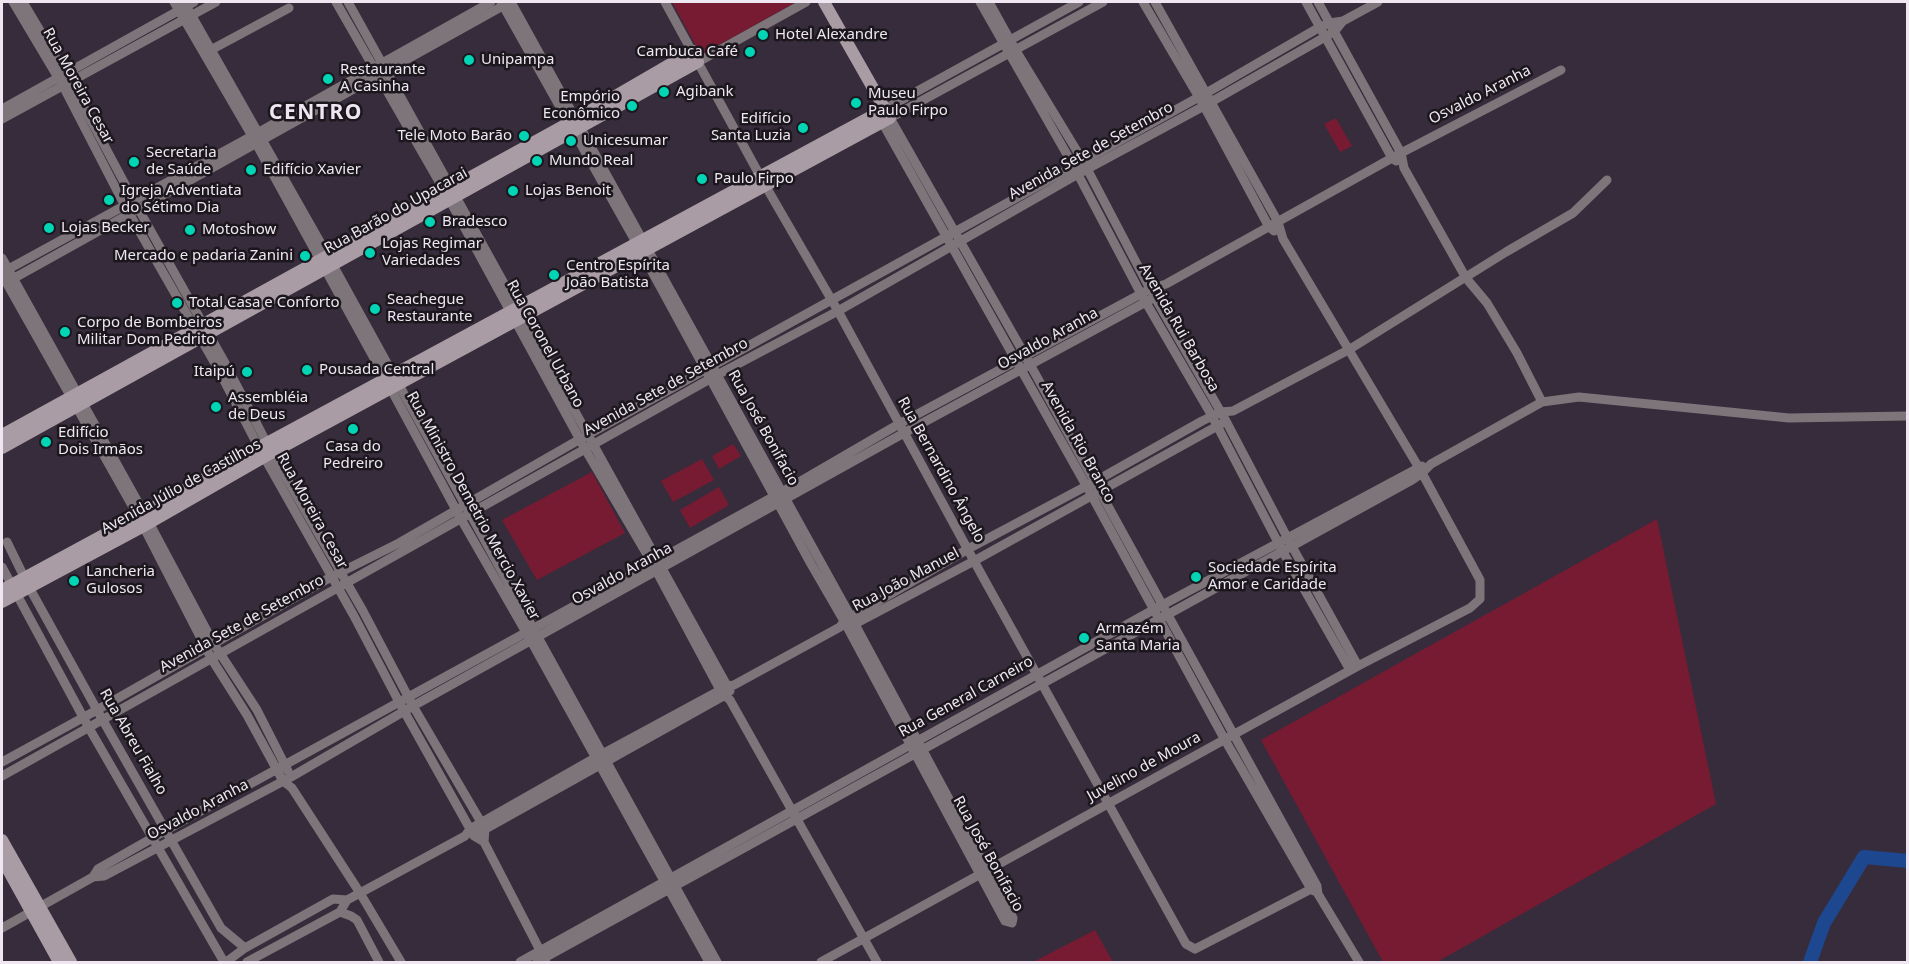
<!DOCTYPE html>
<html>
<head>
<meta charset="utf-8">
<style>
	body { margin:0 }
	#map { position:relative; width:1909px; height:964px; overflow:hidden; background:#362c3b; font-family:"Noto Sans",sans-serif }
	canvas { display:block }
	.frame { position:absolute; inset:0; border:3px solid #eee7f1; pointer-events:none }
</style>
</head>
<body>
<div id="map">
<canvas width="1909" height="964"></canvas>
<div class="frame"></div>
</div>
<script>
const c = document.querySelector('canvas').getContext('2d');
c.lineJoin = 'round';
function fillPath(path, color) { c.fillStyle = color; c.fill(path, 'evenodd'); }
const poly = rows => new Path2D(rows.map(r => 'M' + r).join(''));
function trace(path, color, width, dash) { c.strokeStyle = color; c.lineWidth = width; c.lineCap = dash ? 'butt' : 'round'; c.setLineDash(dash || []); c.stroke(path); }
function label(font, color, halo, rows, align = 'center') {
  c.font = font + ' "Noto Sans",sans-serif'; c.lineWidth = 5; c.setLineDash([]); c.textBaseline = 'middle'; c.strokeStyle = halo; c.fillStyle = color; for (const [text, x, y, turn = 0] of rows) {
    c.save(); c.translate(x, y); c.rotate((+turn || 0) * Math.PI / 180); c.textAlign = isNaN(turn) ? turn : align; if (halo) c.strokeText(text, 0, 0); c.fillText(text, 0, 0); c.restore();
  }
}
const green = poly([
	[672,2,796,2,701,55],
	[1336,118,1352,146,1340,152,1324,124],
	[733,444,741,456,719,469,712,456],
	[702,459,714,480,673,502,661,481],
	[592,472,625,533,537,580,502,520],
	[719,487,729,505,690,528,680,510],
	[1657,519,1716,804,1437,962,1383,962,1261,740],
	[1095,930,1113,962,1033,962]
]);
const river = poly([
	[1810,962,1824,923,1864,857,1908,861]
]);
const street = poly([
	[13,2,63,86,125,206,217,367,259,448,354,616,399,702,474,836,484,842],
	[23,2,70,81,134,201,225,363,272,453,363,611,413,706,485,829,484,842,546,962],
	[174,2,252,136,386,380,461,519,531,641,709,962],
	[184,2,328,256,717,962],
	[336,2,449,199,585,449,652,563,720,690,724,695,730,700,877,962],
	[348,2,730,691],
	[501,2,637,244,811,564,844,621,1005,921,1012,923,1013,918,851,617,511,2],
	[665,2,765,185,838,311,974,561,1186,944,1195,949,1317,886],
	[980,2,1073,165,1141,294,1212,416,1283,552,1350,670],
	[989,2,1015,49,1083,161,1150,289,1226,421,1288,539,1358,666],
	[1103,2,890,118,1026,357,1317,886,1318,894,1359,962],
	[1143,2,1204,106,1269,227,1274,231],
	[1306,2,1392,158,1396,161],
	[1318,2,1401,153,1404,168,1466,278,1487,303,1517,353,1542,402],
	[207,52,289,8],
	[698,62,806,2],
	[2,109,194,2],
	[885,109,1079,2],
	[2,119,216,2],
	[882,122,1087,487,1225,740,1311,889,1314,891],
	[2,258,144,513,214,644,257,710,288,771],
	[3,272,252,136,491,2],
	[2,275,138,516,211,658,247,715,283,781,292,788,360,893,401,962],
	[9,281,508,3],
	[7,542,29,587,97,710,221,928,245,948],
	[2,567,89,728,224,962],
	[851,626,974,561,1221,424],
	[2,762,97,710,331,577,399,543,589,434,1208,92,1320,27,1330,23,1343,21],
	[2,776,717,375,838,311,1078,174,1204,106,1325,37,1335,31,1343,21,1378,2],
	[480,832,727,694],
	[93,877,104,876,291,777,413,706,904,433,1146,302,1155,297,1161,287],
	[340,912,351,916,357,920,379,962],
	[2,928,93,877,98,869,177,824,782,492,899,424,1150,289,1166,284,1401,153,1561,70],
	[226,962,245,948,333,899,347,900,360,893,465,836,470,829,595,758,728,686,734,685,840,627,844,621,968,549,1094,482,1202,421,1221,412,1233,411,1350,349,1506,252,1573,213,1607,180],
	[247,962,340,912,347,900],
	[520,962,1153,610,1422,466],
	[537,962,1412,480,1422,473,1431,464,1542,402,1579,397,1789,418,1908,416],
	[821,962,1358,666,1470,608,1480,599,1480,580,1422,473,1283,239,1278,222,1155,2]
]);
const secondary = poly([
	[2,435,576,119,693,51],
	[2,448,698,62],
	[2,590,144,513,267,443,885,109],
	[2,602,142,527,264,457,890,118,824,2],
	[2,840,71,962],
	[2,859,59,962]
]);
const markers = [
	[763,35,6,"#02d5b6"],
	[750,52,6,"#02d5b6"],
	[469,60,6,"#02d5b6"],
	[328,79,6,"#02d5b6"],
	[664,92,6,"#02d5b6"],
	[856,103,6,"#02d5b6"],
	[632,106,6,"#02d5b6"],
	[803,128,6,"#02d5b6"],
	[524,136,6,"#02d5b6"],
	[571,141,6,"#02d5b6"],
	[537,161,6,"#02d5b6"],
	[134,162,6,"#02d5b6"],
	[251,170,6,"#02d5b6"],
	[702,179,6,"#02d5b6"],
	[513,191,6,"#02d5b6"],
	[109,200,6,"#02d5b6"],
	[430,222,6,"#02d5b6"],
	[49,228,6,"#02d5b6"],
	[190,230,6,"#02d5b6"],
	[370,253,6,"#02d5b6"],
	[305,256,6,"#02d5b6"],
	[554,275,6,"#02d5b6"],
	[177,303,6,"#02d5b6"],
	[375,309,6,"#02d5b6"],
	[65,332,6,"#02d5b6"],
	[307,370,6,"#02d5b6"],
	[247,372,6,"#02d5b6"],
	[216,407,6,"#02d5b6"],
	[353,429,6,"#02d5b6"],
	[46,442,6,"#02d5b6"],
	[1196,577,6,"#02d5b6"],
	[74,581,6,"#02d5b6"],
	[1084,638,6,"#02d5b6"]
];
const poiNames = [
	["Hotel Alexandre",775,35],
	["Cambuca Café",738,52,"right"],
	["Unipampa",481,60],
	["Restaurante",340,70],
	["A Casinha",340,87],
	["Agibank",676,92],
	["Museu",868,94],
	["Paulo Firpo",868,111],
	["Empório",620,97,"right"],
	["Econômico",620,114,"right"],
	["Edifício",791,119,"right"],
	["Santa Luzia",791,136,"right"],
	["Tele Moto Barão",512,136,"right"],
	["Unicesumar",583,141],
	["Secretaria",146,153],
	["de Saúde",146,170],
	["Mundo Real",549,161],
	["Edifício Xavier",263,170],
	["Paulo Firpo",714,179],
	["Igreja Adventiata",121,191],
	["do Sétimo Dia",121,208],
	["Lojas Benoit",525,191],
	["Bradesco",442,222],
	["Lojas Becker",61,228],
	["Motoshow",202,230],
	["Lojas Regimar",382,244],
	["Variedades",382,261],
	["Mercado e padaria Zanini",293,256,"right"],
	["Centro Espírita",566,266],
	["João Batista",566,283],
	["Seachegue",387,300],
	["Restaurante",387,317],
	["Total Casa e Conforto",189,303],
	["Corpo de Bombeiros",77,323],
	["Militar Dom Pedrito",77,340],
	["Pousada Central",319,370],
	["Itaipú",235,372,"right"],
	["Assembléia",228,398],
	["de Deus",228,415],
	["Edifício",58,433],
	["Dois Irmãos",58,450],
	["Casa do",353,447,"center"],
	["Pedreiro",353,464,"center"],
	["Sociedade Espírita",1208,568],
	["Amor e Caridade",1208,585],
	["Lancheria",86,572],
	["Gulosos",86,589],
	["Armazém",1096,629],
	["Santa Maria",1096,646]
];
const streetNames = [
	["Rua Moreira Cesar",78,86,61],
	["Osvaldo Aranha",1480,95,-27],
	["Avenida Sete de Setembro",1091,151,-29],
	["Rua Barão do Upacarai",396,211,-29],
	["Avenida Rui Barbosa",1179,328,60],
	["Osvaldo Aranha",1048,339,-29],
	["Rua Coronel Urbano",545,344,61],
	["Avenida Sete de Setembro",666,387,-29],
	["Rua José Bonifacio",763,428,61],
	["Avenida Rio Branco",1078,442,61],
	["Rua Bernardino Ângelo",941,470,61],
	["Avenida Júlio de Castilhos",181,487,-29],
	["Rua Ministro Demetrio Mercio Xavier",473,506,61],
	["Rua Moreira Cesar",312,511,61],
	["Osvaldo Aranha",622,574,-29],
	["Rua João Manuel",906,580,-28],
	["Avenida Sete de Setembro",242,624,-29],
	["Rua General Carneiro",966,697,-29],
	["Rua Abreu Fialho",133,742,60],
	["Juvelino de Moura",1144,767,-29],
	["Osvaldo Aranha",198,810,-28],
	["Rua José Bonifacio",988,854,61]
];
const districtNames = [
	["CENTRO",316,113]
];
fillPath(green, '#771b33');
trace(river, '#1d4890', 14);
trace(street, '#7e757a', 9);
trace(secondary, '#aa9ca4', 12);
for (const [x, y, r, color] of markers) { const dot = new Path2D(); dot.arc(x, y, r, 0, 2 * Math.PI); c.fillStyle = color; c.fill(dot); trace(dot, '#1b171d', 2); }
label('15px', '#eee7f1', '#1b171d', poiNames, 'left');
label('15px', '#eee7f1', '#1b171d', streetNames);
c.letterSpacing = '1.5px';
label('bold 21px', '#eee7f1', '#1b171d', districtNames);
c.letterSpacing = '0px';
</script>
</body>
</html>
